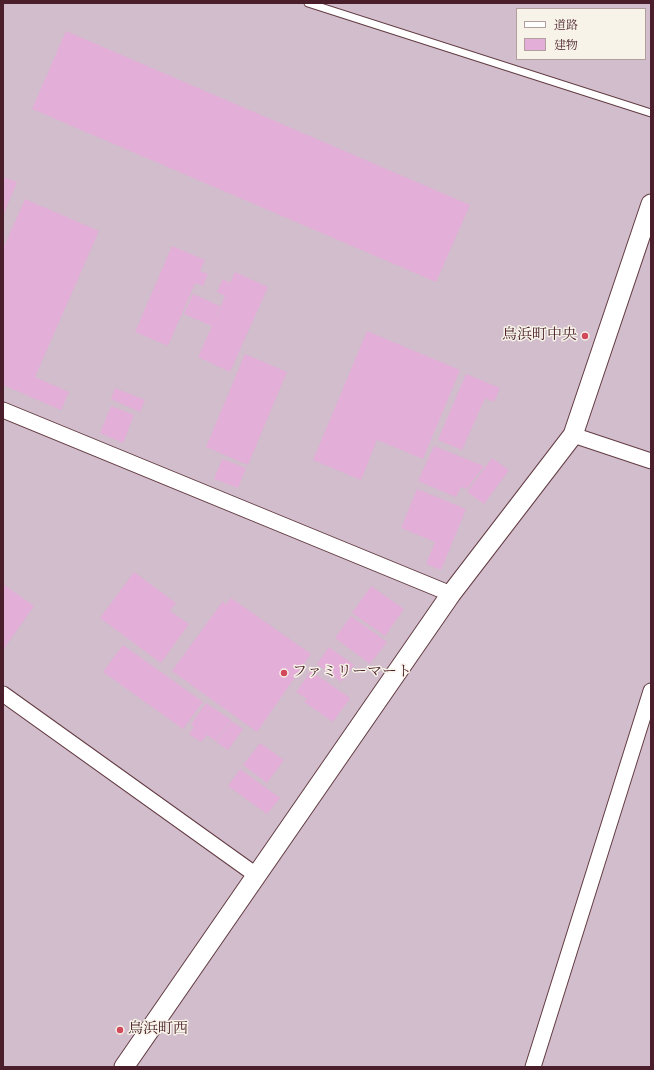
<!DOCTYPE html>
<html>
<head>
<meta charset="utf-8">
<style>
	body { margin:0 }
	#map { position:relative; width:654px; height:1070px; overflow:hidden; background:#efe2c4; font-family:Cardo,"Noto Serif JP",serif }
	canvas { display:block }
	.frame { position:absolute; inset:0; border:4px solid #4a1f2b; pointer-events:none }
	.legend { position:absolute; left:516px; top:8px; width:130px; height:52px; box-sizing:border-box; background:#f7f3e8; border:1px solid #b29e9c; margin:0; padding:5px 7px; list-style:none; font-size:12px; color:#4a1f2b }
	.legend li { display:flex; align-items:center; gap:8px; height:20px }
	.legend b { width:20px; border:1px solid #b29e9c }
</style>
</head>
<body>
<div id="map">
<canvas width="654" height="1070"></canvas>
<div class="frame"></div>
<ul class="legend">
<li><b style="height:5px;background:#fff"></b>道路</li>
<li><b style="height:11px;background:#e3aed7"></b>建物</li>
</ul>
</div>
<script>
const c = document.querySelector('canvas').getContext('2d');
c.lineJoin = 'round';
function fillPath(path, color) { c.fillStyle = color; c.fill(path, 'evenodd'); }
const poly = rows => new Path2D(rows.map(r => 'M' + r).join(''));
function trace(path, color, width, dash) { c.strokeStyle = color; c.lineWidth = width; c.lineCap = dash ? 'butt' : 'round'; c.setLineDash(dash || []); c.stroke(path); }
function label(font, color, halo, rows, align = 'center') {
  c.font = font + ' Cardo,"Noto Serif JP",serif'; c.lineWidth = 3; c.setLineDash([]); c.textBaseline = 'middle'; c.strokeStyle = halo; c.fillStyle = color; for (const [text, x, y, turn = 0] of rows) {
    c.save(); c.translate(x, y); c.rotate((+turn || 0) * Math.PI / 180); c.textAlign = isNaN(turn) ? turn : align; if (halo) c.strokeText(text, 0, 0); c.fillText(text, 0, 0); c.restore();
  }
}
const industrial = poly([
	[3,3,651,3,651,1067,3,1067],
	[517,9,645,9,645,59,517,59]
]);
const building = poly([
	[66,31,470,205,436,282,32,109],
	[3,177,17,182,3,216],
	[25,199,99,231,35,377,69,392,61,410,3,385,3,249],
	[172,246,205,260,200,271,208,274,203,286,195,283,168,346,135,332],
	[235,272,268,287,230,372,198,357,212,326,184,314,193,294,220,306,213,324,225,296,217,292,223,279,230,283],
	[367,331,460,370,423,459,377,440,361,480,313,460],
	[245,354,287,372,248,465,206,447],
	[466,374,500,388,494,402,485,398,462,450,438,440],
	[115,388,145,400,140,412,111,399],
	[111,406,134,415,123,443,100,433],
	[434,446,484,466,467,489,461,487,456,497,418,481],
	[492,458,509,470,484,504,467,492],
	[222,459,246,468,238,488,214,479],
	[417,489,466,509,441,570,426,564,435,542,401,528],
	[134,572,176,603,170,611,189,624,161,663,100,618],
	[3,584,34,606,3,650],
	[371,586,404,609,385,636,352,613],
	[231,598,311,654,257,732,172,671,223,601,225,605],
	[351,616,387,642,370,664,335,638],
	[123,645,203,702,183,729,103,672],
	[329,647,354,665,341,682,317,664],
	[311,671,350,698,333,722,304,702,307,699,296,692],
	[206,703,231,720,216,741,207,735,201,742,189,734,194,727,191,724],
	[231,721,243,729,228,750,216,742],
	[260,743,284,760,267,783,243,765],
	[240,769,280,798,267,814,228,786]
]);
const service = poly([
	[308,3,651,113]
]);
const minor = poly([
	[3,410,451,594],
	[573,435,651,461],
	[3,694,256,875],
	[533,1067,651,691]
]);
const tertiary = poly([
	[124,1067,451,594,573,435,651,204]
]);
const markers = [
	[585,336,4,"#d1495b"],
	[284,673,4,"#d1495b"],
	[120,1030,4,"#d1495b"]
];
const poiNames = [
	["鳥浜町中央",577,336,"right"],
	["ファミリーマート",292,673],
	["鳥浜町西",128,1030]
];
fillPath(industrial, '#d1bdcc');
fillPath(building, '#e3aed7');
trace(service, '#633c42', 9);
trace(minor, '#633c42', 17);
trace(tertiary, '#633c42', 21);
trace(service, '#fff', 7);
trace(minor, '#fff', 15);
trace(tertiary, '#fff', 19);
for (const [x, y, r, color] of markers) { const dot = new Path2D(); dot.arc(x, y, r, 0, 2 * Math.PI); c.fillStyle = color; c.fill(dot); trace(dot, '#f7f3e8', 1.5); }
label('15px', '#4a1f2b', '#f7f3e8', poiNames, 'left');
</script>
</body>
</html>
